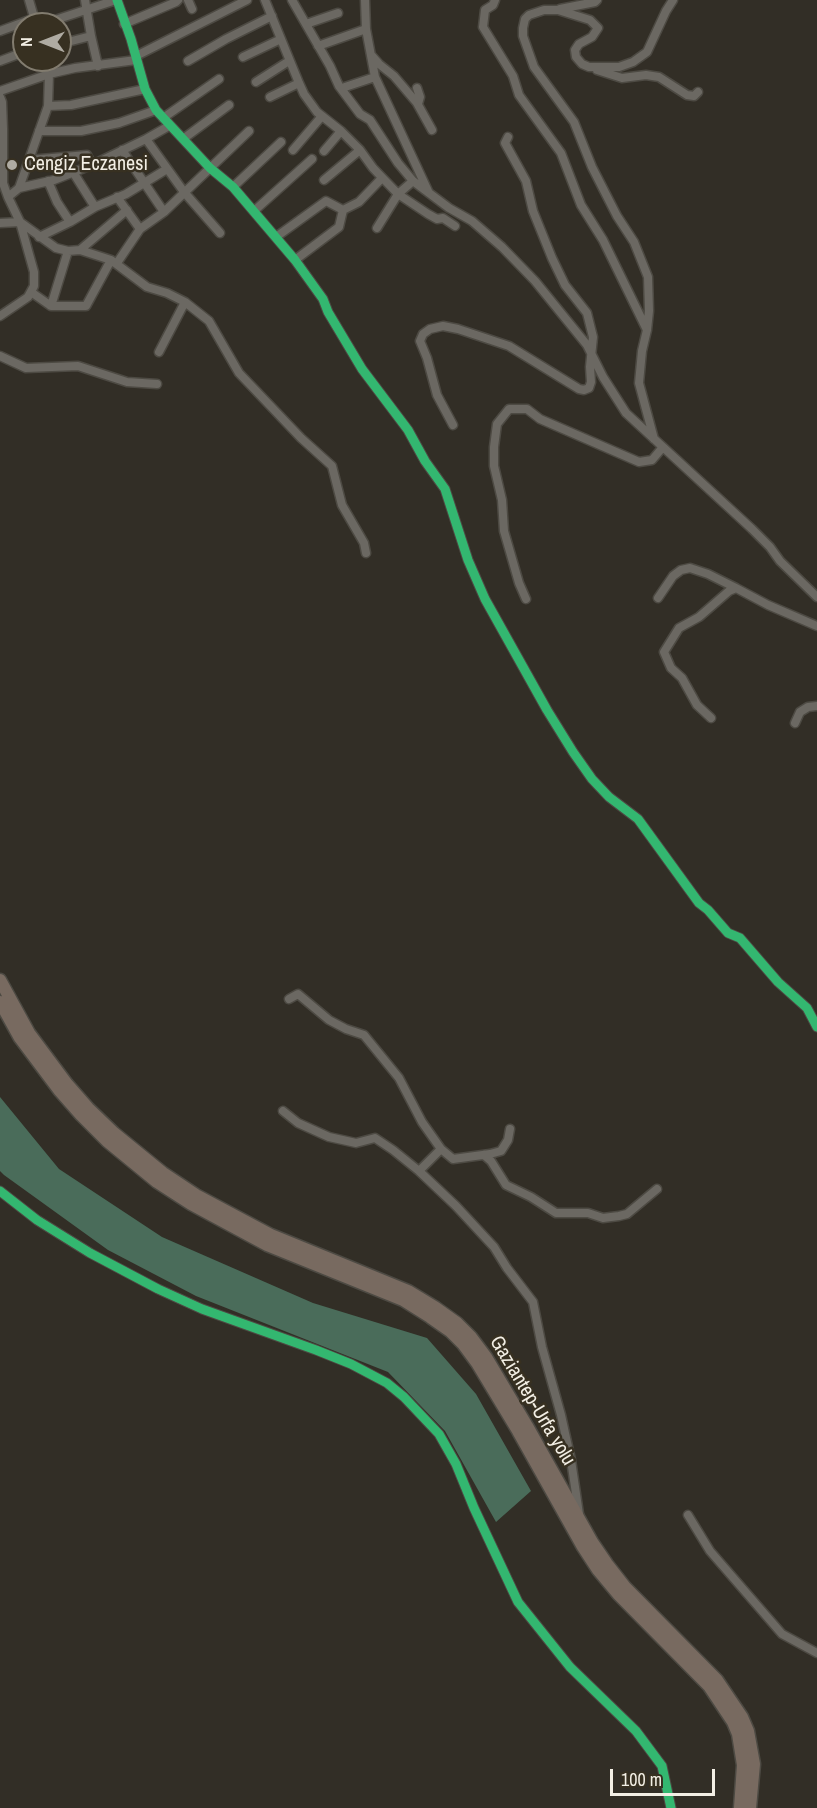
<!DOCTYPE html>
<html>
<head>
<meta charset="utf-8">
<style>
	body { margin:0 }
	#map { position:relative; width:817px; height:1808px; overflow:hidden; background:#322e26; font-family:"Archivo Narrow",sans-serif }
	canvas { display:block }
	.north { position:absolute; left:12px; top:12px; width:60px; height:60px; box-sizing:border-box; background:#373021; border:2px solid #827c6f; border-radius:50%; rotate:270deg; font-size:16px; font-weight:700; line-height:24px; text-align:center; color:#f3efe5 }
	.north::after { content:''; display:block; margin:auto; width:21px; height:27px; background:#afaba2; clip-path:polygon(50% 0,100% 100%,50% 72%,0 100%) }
	.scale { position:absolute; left:610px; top:1769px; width:105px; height:27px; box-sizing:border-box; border:3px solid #f3efe5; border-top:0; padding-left:8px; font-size:18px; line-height:21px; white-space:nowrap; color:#f3efe5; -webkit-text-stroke:4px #373021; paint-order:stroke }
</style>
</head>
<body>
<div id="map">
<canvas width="817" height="1808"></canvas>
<div class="north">N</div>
<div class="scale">100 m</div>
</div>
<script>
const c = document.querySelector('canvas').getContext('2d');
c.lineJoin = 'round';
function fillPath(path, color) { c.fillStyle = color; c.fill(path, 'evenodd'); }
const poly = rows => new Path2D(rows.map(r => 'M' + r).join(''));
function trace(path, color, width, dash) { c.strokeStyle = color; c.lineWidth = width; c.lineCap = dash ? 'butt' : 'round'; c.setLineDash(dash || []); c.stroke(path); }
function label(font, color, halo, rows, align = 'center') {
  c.font = font + ' "Archivo Narrow",sans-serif'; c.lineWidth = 5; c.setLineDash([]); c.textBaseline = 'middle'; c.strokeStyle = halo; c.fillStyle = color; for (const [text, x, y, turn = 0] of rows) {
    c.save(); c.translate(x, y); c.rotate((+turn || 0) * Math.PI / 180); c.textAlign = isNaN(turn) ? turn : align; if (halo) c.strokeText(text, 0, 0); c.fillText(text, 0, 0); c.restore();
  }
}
const forest = poly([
	[0,1097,59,1169,162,1237,313,1303,427,1338,476,1394,531,1491,496,1522,445,1431,388,1372,196,1296,108,1250,4,1175,0,1171]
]);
const minor = poly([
	[29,0,36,24],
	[85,0,91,36],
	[117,0,131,39,145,89,156,110,210,168,233,187,295,260,323,299,328,312,362,369,408,430,425,461,445,489,468,560,485,599,547,710,573,752,592,779,609,797,638,819,699,903,708,910,728,933,740,938,778,982,807,1008,817,1027],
	[188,0,192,9],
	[265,0,299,83,304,94,317,112,341,131,360,150,373,168,398,194,428,214,437,219,443,218,455,226],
	[292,0,330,66,339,86,360,114,370,120,398,163,413,181,449,208,472,221,502,247,535,281,587,345,603,377,626,413,752,529,770,547,780,561,817,597],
	[365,0,366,29,375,77,428,191],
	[495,0,493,5,485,10,483,27,513,76,519,95,561,153,581,205,603,240,647,330],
	[560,9,595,2,597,0],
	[43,24,116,0],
	[124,24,176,2,178,0],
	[306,24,338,13],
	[0,31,35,18],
	[60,44,91,36,98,66],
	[318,46,366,29],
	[136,56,247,0],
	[372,56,379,64,394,76,417,103,432,130],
	[243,57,281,39],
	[0,61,24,52],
	[188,61,226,39,272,16],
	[597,70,622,78,646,75,659,77,687,95,694,96,698,92],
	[256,82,289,61],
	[342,88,375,77],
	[417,88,420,97,418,104],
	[0,91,49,74,75,68,136,60],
	[0,97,2,102,3,129,3,183,8,197,19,188,48,106,49,74,45,60],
	[270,97,299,83],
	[48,106,71,105,145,89],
	[163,118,219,79],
	[39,131,81,131,119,123,156,110],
	[146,139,184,192,220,233],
	[183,139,229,105],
	[122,150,164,212],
	[293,150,322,116],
	[324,151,341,131],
	[29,160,87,155,92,165],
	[73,172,95,207],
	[324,180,360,150],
	[48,181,57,202,70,222],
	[233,187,281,142],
	[19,188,54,180,92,165,146,139,169,126],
	[117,197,140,229],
	[254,211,312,159],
	[0,223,20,222,56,248,68,251,80,250,111,260,147,287,167,293,185,302,209,321,239,373,301,438,332,466,342,505,364,543,366,553],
	[377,228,398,194,413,181],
	[39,237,70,222,95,207,126,194,167,169],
	[276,237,326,201,343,210],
	[80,250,127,210],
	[295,260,339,227,343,210,359,202,382,178],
	[117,263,140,229,164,212,249,131],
	[31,292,51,306,86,306,111,260],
	[51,306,68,251],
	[0,316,28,297,34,286,34,272,20,222,8,197],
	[159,352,185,302],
	[0,356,26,368,78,366,127,382,157,384],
	[453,425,437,395,427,358,420,341,423,334,430,329,443,326,458,329,509,346,579,389,584,390,589,388,591,382,590,367,593,337,587,313,565,285,552,258,533,211,526,181,505,143,508,137],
	[654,439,639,383,642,351,647,330,649,311,648,277,634,242,617,216,592,167,574,122,534,67,523,36,523,28,525,19,529,15,544,10,558,10,590,20,598,28,592,37,579,44,575,50,576,57,582,64,589,67,619,67,633,62,647,52,666,11,673,0],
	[658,598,673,576,681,570,690,568,708,574,736,588],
	[526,599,519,583,504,531,502,500,494,466,494,447,497,424,509,409,527,409,540,419,639,462,652,460,663,447],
	[711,718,697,705,682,678,671,668,664,652,679,628,699,617,729,591,736,588,768,605,817,626],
	[795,723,800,712,808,707,817,706],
	[289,999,298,994,329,1020,346,1029,364,1035,399,1078,422,1122,441,1149,453,1159,490,1154,501,1151,508,1140,510,1129],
	[283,1111,298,1123,329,1137,356,1143,375,1138,393,1150,419,1171],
	[441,1149,419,1171,456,1206,494,1247,507,1268,533,1302,542,1347,561,1415,571,1460,579,1514],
	[484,1155,491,1161,506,1185,531,1197,556,1213,588,1213,603,1218,619,1216,627,1214,657,1189],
	[0,1191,37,1220,90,1253,158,1289,202,1309,316,1350,351,1364,387,1383,404,1397,439,1434,456,1464,474,1508,518,1602,570,1667,636,1731,662,1766,671,1808],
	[688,1515,710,1551,782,1634,817,1653]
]);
const highway = poly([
	[0,980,29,1033,67,1084,88,1108,114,1133,163,1173,196,1195,271,1235,408,1291,436,1308,457,1323,471,1337,486,1357,527,1426,592,1542,607,1564,625,1587,717,1680,742,1717,748,1731,754,1764,750,1808],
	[0,1002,20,1038,59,1090,81,1115,107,1141,157,1182,191,1204,267,1245,403,1300,430,1317,450,1331,463,1344,477,1363,518,1431,583,1547,598,1570,618,1594,709,1686,733,1722,738,1734,743,1765,740,1808]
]);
const cycleway = poly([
	[117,0,131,39,145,89,156,110,210,168,233,187,295,260,323,299,328,312,362,369,408,430,425,461,445,489,468,560,485,599,547,710,573,752,592,779,609,797,638,819,699,903,708,910,728,933,740,938,778,982,807,1008,817,1027],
	[0,1191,37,1220,90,1253,158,1289,202,1309,316,1350,351,1364,387,1383,404,1397,439,1434,456,1464,474,1508,518,1602,570,1667,636,1731,662,1766,671,1808]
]);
const markers = [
	[12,165,6,"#afaba2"]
];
const poiNames = [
	["Cengiz Eczanesi",24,165]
];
const streetNames = [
	["Gaziantep-Urfa yolu",532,1401,59]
];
fillPath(forest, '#4a6c5a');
trace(minor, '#4d4a43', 11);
trace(highway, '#4d4a43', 15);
trace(minor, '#6b6862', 8);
trace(highway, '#786a60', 12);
trace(cycleway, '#33b770', 9);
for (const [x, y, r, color] of markers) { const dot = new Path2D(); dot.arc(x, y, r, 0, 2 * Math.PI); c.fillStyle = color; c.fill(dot); trace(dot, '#373021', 2); }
label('20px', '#f3efe5', '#373021', poiNames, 'left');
label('20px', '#f3efe5', '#373021', streetNames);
</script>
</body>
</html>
